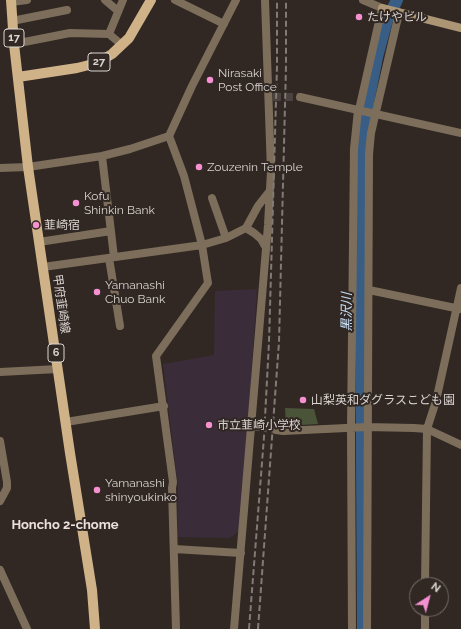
<!DOCTYPE html>
<html>
<head>
<meta charset="utf-8">
<style>
	body { margin:0 }
	#map { position:relative; width:461px; height:629px; overflow:hidden; background:#312824; font-family:Raleway,sans-serif }
	canvas { display:block }
	.north { position:absolute; left:409px; top:577px; width:40px; height:40px; box-sizing:border-box; background:#312824; border:1px solid #756d69; border-radius:50%; rotate:36deg; font-size:11px; font-weight:700; line-height:16px; text-align:center; color:#dad4d1 }
	.north::after { content:''; display:block; margin:auto; width:14px; height:18px; background:#f590d1; clip-path:polygon(50% 0,100% 100%,50% 72%,0 100%) }
</style>
</head>
<body>
<div id="map">
<canvas width="461" height="629"></canvas>
<div class="north">N</div>
</div>
<script>
const c = document.querySelector('canvas').getContext('2d');
c.lineJoin = 'round';
function fillPath(path, color) { c.fillStyle = color; c.fill(path, 'evenodd'); }
const poly = rows => new Path2D(rows.map(r => 'M' + r).join(''));
function trace(path, color, width, dash) { c.strokeStyle = color; c.lineWidth = width; c.lineCap = dash ? 'butt' : 'round'; c.setLineDash(dash || []); c.stroke(path); }
function label(font, color, halo, rows, align = 'center') {
  c.font = font + ' Raleway,"Noto Sans JP",sans-serif'; c.lineWidth = 4; c.setLineDash([]); c.textBaseline = 'middle'; c.strokeStyle = halo; c.fillStyle = color; for (const [text, x, y, turn = 0] of rows) {
    c.save(); c.translate(x, y); c.rotate((+turn || 0) * Math.PI / 180); c.textAlign = isNaN(turn) ? turn : align; if (halo) c.strokeText(text, 0, 0); c.fillText(text, 0, 0); c.restore();
  }
}
const education = poly([
	[257,289,241,530,230,538,177,537,178,486,163,364,214,355,215,291]
]);
const green = poly([
	[285,408,314,409,318,424,286,426]
]);
const river = poly([
	[363,629,361,283,363,128,377,57,387,20,397,0]
]);
const streetTunnel = poly([
	[273,97,300,97],
	[260,427,276,430]
]);
const street = poly([
	[105,0,118,11],
	[175,0,224,24],
	[11,2,27,0],
	[12,21,67,10],
	[14,44,70,33,109,34],
	[122,45,109,34,123,0],
	[300,97,461,133],
	[359,110,382,8,363,0],
	[102,156,114,257],
	[0,168,28,167,102,156,130,149,169,136],
	[212,198,226,238],
	[246,228,258,206,269,192],
	[39,242,111,231],
	[109,258,120,326],
	[43,267,202,245,226,238,246,228,254,233,261,239,265,246],
	[369,290,460,309],
	[0,372,58,369],
	[66,422,164,406],
	[251,426,260,427],
	[276,430,283,431,367,427,414,428,427,429,461,445],
	[0,441,7,482,7,488,0,501],
	[174,549,241,553],
	[0,570,27,629],
	[425,585,427,429,436,401,461,288],
	[176,629,172,488,173,482,156,356,208,283,202,245,184,176,169,136,192,86,236,0],
	[234,629,268,225,271,171,265,0],
	[352,629,351,428,354,149,358,110],
	[367,629,369,154,371,133,399,13],
	[425,629,425,609]
]);
const secondary = poly([
	[382,8,461,28]
]);
const primary = poly([
	[11,0,14,44,28,167,70,453,92,590,95,629],
	[18,77,77,68,97,63,112,54,129,38,151,0]
]);
const rail = poly([
	[249,629,264,437,269,342,277,66,277,0],
	[258,629,279,342,286,66,286,0]
]);
const markers = [
	[359,17,4,"#f590d1"],
	[210,80,4,"#f590d1"],
	[199,167,4,"#f590d1"],
	[76,203,4,"#f590d1"],
	[36,225,4,"#f590d1"],
	[97,292,4,"#f590d1"],
	[303,400,4,"#f590d1"],
	[209,425,4,"#f590d1"],
	[97,490,4,"#f590d1"]
];
const shields = [
	[14,38,20],
	[99,62,22],
	[56,353,16]
];
const shieldNames = [
	["17",14,38],
	["27",99,62],
	["6",56,353]
];
const poiNames = [
	["たけやビル",367,17],
	["Nirasaki",218,73],
	["Post Office",218,87],
	["Zouzenin Temple",207,167],
	["Kofu",84,196],
	["Shinkin Bank",84,210],
	["韮崎宿",44,225],
	["Yamanashi",105,285],
	["Chuo Bank",105,299],
	["山梨英和ダグラスこども園",311,400],
	["市立韮崎小学校",217,425],
	["Yamanashi",105,483],
	["shinyoukinko",105,497]
];
const streetNames = [
	["甲府韮崎線",61,304,82]
];
const waterNames = [
	["黒沢川",347,312,-90]
];
const neighbourhoodNames = [
	["Honcho 2-chome",65,525]
];
fillPath(education, '#3b2c39');
fillPath(green, '#495438');
trace(river, '#395e85', 12);
trace(streetTunnel, '#4a423e', 8, [8, 4]);
trace(street, '#7c6e5a', 8);
trace(secondary, '#ab9574', 8);
trace(primary, '#cfb288', 10);
trace(rail, '#817a76', 2, [6, 3]);
for (const [x, y, r, color] of markers) { const dot = new Path2D(); dot.arc(x, y, r, 0, 2 * Math.PI); c.fillStyle = color; c.fill(dot); trace(dot, '#312824', 1.5); }
for (const [x, y, w] of shields) { const box = new Path2D(); box.roundRect(x - w / 2, y - 9, w, 18, 3); c.fillStyle = '#312824'; c.fill(box); trace(box, '#dad4d1', 1); }
label('bold 11px', '#dad4d1', null, shieldNames);
label('12px', '#dad4d1', '#312824', poiNames, 'left');
label('12px', '#dad4d1', '#312824', streetNames);
label('italic 13px', '#c9e0f9', '#312824', waterNames);
label('bold 13px', '#ece0db', '#312824', neighbourhoodNames);
</script>
</body>
</html>
